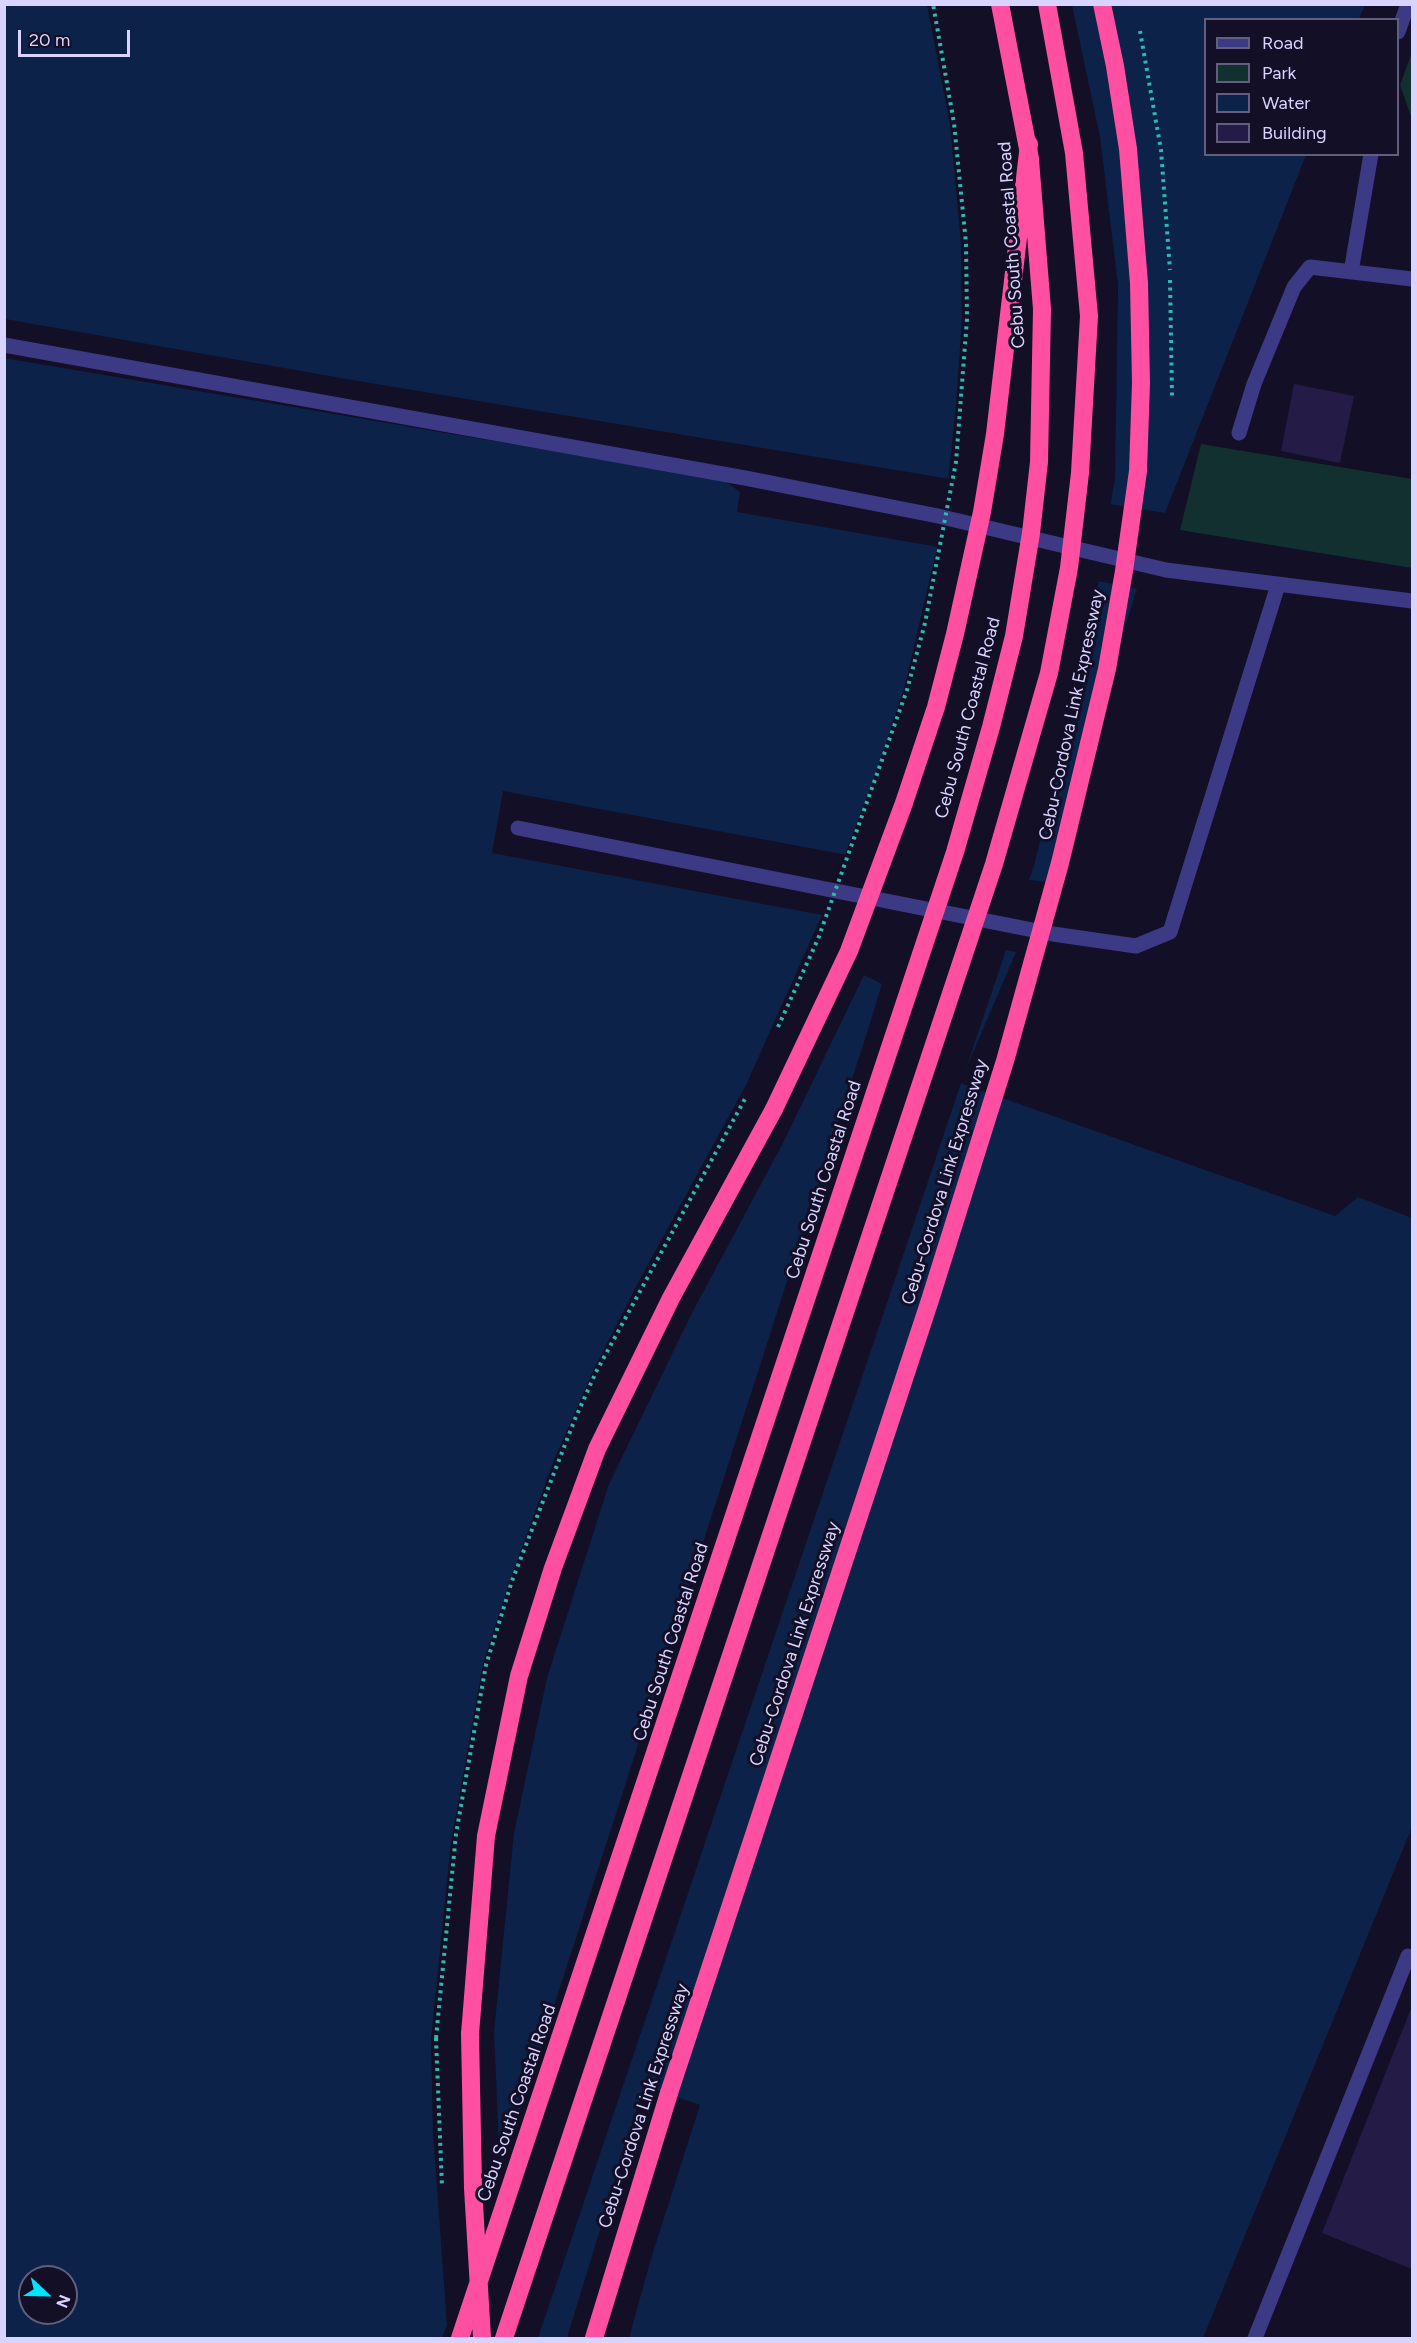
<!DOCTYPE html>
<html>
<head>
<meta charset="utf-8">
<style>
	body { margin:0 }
	#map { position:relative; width:1417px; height:2343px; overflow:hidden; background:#130f26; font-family:Figtree,sans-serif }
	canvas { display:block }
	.frame { position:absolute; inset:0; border:6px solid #d9d4ff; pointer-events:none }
	.legend { position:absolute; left:1204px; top:18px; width:195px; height:138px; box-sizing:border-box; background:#130f26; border:2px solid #625e7d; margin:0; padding:8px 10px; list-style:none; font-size:18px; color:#d9d4ff }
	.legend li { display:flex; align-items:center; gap:12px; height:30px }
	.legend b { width:30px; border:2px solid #625e7d }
	.north { position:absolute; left:18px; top:2265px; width:60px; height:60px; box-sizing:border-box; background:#130f26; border:2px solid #625e7d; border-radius:50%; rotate:112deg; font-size:16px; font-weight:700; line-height:24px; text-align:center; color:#d9d4ff }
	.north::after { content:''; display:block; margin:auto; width:21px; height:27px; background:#00e5ff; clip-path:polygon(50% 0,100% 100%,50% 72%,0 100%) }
	.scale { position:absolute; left:18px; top:30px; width:112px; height:27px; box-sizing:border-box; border:3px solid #d9d4ff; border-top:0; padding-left:8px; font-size:18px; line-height:21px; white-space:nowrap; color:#d9d4ff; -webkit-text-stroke:4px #130f26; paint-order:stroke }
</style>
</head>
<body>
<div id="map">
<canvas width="1417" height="2343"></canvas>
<div class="frame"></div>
<ul class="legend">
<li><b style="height:8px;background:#3d3a85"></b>Road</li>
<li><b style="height:16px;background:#12302f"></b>Park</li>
<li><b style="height:16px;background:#0c2248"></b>Water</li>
<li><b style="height:16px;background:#241b47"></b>Building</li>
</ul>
<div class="north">N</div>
<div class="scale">20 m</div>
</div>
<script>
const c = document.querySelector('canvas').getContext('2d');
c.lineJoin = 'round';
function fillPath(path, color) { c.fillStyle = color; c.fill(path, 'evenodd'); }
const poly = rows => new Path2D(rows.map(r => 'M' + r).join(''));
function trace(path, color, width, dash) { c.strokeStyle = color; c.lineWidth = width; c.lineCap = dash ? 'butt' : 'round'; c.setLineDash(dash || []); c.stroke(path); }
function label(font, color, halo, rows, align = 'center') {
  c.font = font + ' Figtree,sans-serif'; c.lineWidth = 6; c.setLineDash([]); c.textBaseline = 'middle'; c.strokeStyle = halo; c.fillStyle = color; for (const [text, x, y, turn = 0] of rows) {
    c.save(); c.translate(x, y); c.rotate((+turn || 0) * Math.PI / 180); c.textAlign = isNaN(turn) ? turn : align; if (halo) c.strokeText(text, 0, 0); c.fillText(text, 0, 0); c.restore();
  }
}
const green = poly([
	[1412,52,1412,119,1400,85],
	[1201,444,1412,479,1412,568,1180,530]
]);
const water = poly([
	[5,5,1365,5,1359,19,1206,20,1206,154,1306,155,1165,513,944,478,933,546,1137,589,1045,882,842,854,823,914,1016,952,960,1083,1335,1216,1358,1197,1412,1218,1412,1827,1203,2338,5,2338],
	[30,2277,66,2277,66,2313,30,2313]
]);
const pier = poly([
	[927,5,1072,5,1100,137,1118,285,1115,479,1110,507,948,482,956,405,962,318,961,243,950,124],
	[5,319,358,381,944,478,933,546,737,512,740,492,723,480,4,358],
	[938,544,1099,578,1084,675,1033,869,1028,882,844,857,827,912,1007,947,538,2338,442,2338,447,2325,433,2132,431,2039,451,1842,483,1664,510,1580,554,1460,593,1371,640,1279,746,1085,822,915,492,853,503,791,842,854,833,886,874,778,904,689],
	[864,975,882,984,872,1017,531,2078,500,2169,494,2032,514,1833,547,1678,609,1484,692,1313,784,1141],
	[644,2085,700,2105,650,2262,629,2338,567,2338]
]);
const building = poly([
	[1294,384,1354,396,1340,463,1281,451],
	[1412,2006,1412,2269,1322,2233]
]);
const path = poly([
	[436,2038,442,2187]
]);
const lane = poly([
	[1398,32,1408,4],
	[1351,272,1371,154],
	[1239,433,1254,384,1294,287,1310,267,1412,279],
	[518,828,1053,934,1136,946,1170,932,1278,585],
	[1255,2338,1408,1956,1412,1958]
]);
const street = poly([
	[4,345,745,478,938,516,1166,570,1412,601]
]);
const highway = poly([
	[1000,4,1030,159],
	[470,2034,486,1836,519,1676,553,1568,597,1449,671,1298,774,1109],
	[594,2338,669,2093]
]);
const pathBridge = poly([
	[1140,31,1161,150,1170,270],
	[1170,280,1172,396],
	[778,1027,818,939,907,690,925,623,956,462,967,319,966,243,954,123,933,4],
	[436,2038,456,1834,486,1665,512,1581,575,1419,596,1372,746,1097]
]);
const highwayBridge = poly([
	[774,1109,849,951,904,803,936,707,955,634,982,512,995,434,1029,144],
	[470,2034,473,2188,482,2338],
	[669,2093,930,1300,1005,1061,1060,863,1107,669,1124,571,1138,471,1141,383,1139,283,1128,149,1115,66,1102,4],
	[460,2338,955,852,991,727,1014,636,1031,533,1039,462,1042,309,1030,160],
	[504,2338,994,864,1049,673,1069,568,1080,473,1089,316,1074,153,1047,4]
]);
const streetNames = [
	["Cebu South Coastal Road",1012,245,-94],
	["Cebu-Cordova Link Expressway",1072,715,-78],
	["Cebu South Coastal Road",968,718,-75],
	["Cebu South Coastal Road",824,1180,-72],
	["Cebu-Cordova Link Expressway",945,1182,-73],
	["Cebu South Coastal Road",671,1642,-72],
	["Cebu-Cordova Link Expressway",795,1644,-72],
	["Cebu South Coastal Road",517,2103,-71],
	["Cebu-Cordova Link Expressway",644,2106,-72]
];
fillPath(green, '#12302f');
fillPath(water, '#0c2248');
fillPath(pier, '#130f26');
fillPath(building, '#241b47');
trace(path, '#2fb8b0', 4, [3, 4.5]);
trace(lane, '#3d3a85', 15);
trace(street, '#3d3a85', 15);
trace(highway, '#ff4fa3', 18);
trace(pathBridge, '#2fb8b0', 4, [3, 4.5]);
trace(highwayBridge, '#ff4fa3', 18);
label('18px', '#d9d4ff', '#130f26', streetNames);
</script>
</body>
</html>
